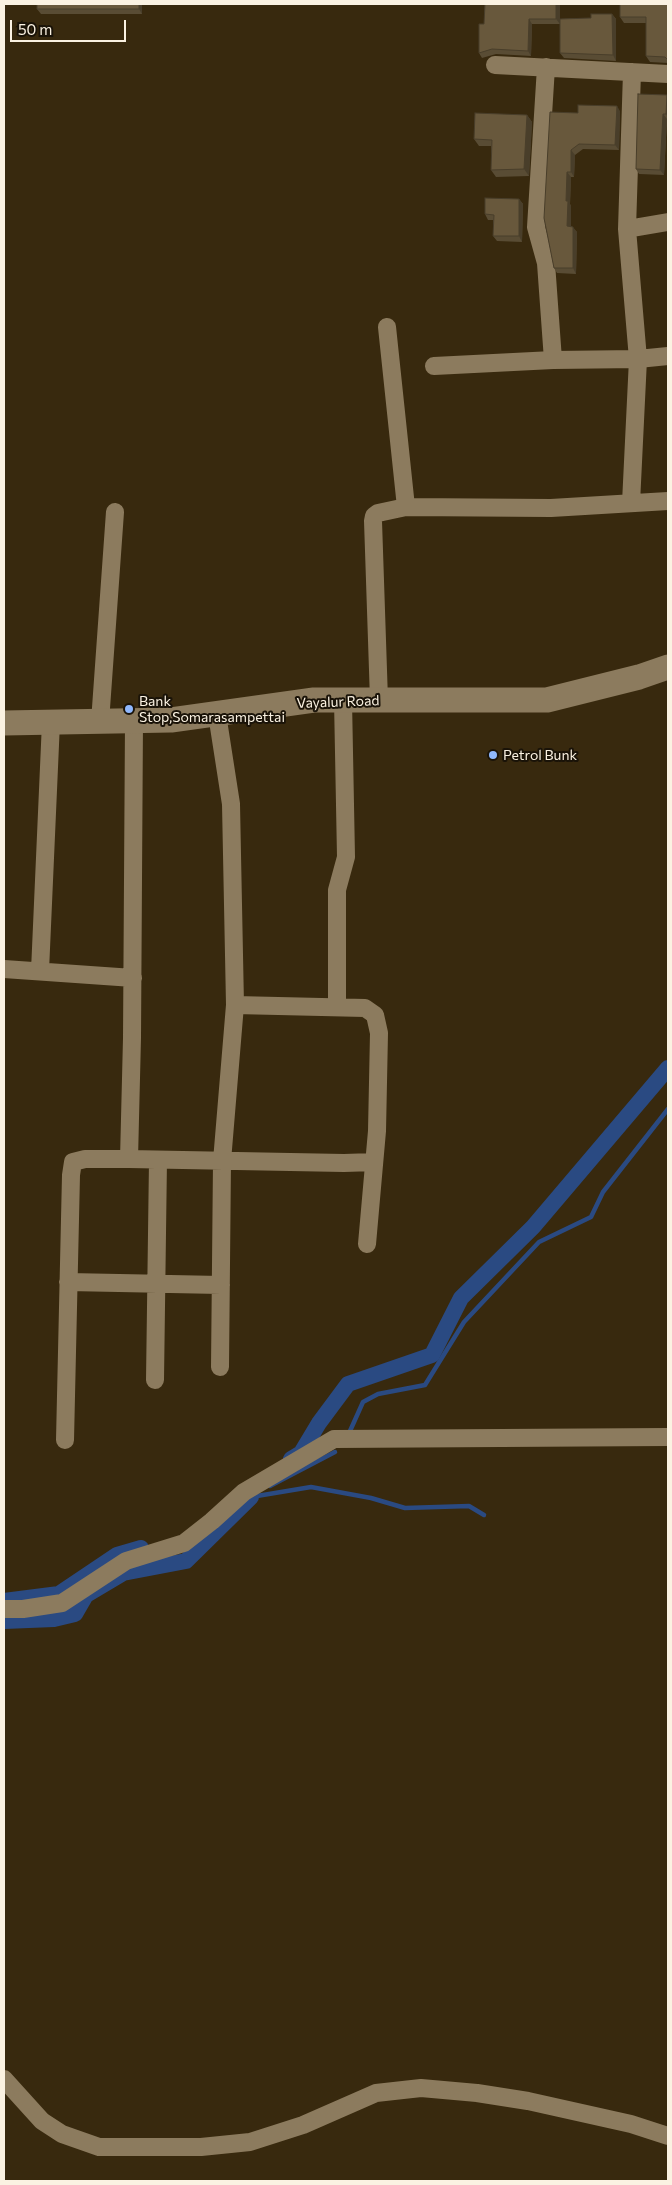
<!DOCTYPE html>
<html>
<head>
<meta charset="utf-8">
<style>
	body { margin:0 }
	#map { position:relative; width:672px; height:2185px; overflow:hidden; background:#38290e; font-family:Commissioner,sans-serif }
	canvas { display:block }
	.frame { position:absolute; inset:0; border:5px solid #fbf2e2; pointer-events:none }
	.scale { position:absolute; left:10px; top:20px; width:116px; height:22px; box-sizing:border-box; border:2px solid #fbf2e2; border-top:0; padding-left:6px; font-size:15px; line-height:18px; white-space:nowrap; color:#fbf2e2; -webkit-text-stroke:4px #1a1308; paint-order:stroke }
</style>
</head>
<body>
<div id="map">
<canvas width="672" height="2185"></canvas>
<div class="frame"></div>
<div class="scale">50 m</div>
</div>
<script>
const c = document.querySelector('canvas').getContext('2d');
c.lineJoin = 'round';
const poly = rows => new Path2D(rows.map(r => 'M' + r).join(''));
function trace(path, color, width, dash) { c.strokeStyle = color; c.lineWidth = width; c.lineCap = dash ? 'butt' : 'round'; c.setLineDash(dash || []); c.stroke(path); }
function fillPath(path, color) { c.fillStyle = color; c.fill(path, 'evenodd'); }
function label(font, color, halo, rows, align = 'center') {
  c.font = font + ' Commissioner,sans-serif'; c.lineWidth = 4; c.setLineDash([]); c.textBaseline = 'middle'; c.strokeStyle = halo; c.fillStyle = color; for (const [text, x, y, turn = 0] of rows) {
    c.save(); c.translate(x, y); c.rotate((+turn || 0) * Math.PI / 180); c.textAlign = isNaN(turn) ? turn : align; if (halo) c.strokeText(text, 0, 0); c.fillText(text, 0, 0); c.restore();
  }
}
const stream = poly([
	[350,1431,363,1402,378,1394,425,1385,464,1322,539,1242,591,1217,603,1192,668,1109],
	[270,1486,335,1452],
	[251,1497,311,1487,371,1498,405,1508,469,1506,484,1515]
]);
const canal = poly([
	[291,1459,301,1453,319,1423,348,1384,432,1355,461,1298,533,1227,668,1068],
	[4,1601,59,1594,117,1555,141,1548],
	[4,1621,54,1619,75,1614,86,1595,123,1573,186,1561,251,1497]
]);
const street = poly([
	[495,65,668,74],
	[546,67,536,227,546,263,553,360],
	[627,229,632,72],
	[387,327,406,507],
	[434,366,553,360,638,359,668,356],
	[631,503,638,359,627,229,668,222],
	[379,700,373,521,374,516,378,513,406,507,551,508,668,501],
	[217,714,231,804,235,1005,222,1161,220,1367],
	[134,721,132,1038,129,1159,344,1163,374,1162],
	[100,722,115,512],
	[4,969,133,978],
	[40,971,51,722],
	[235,1005,365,1008,375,1015,379,1033,377,1131,367,1244],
	[337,1006,337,890,346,857,343,700],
	[68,1282,221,1285],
	[155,1380,158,1160],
	[65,1440,71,1175,73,1162,85,1159,129,1159],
	[4,1609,23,1609,62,1603,126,1561,184,1543,212,1521,244,1492,334,1439,668,1437],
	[4,2079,42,2121,62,2134,99,2147,201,2147,250,2142,303,2125,376,2093,421,2088,477,2093,528,2101,631,2124,668,2136]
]);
const secondary = poly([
	[4,723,171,720,314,700,547,700,639,677,668,667]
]);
const wall = poly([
	[142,4,142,14,41,14,37,9],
	[485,4,560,19,591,18,612,14,616,19,616,61,564,58,560,53,560,24,532,24,531,56,496,54,482,58,479,53,484,24],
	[668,4,668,63,650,62,646,56,646,23,624,23,620,17],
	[667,95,668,97,668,119,667,119,664,175,639,174,636,169],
	[620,111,619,150,583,149,575,155,574,177,571,177,570,204,571,206,571,226,577,232,576,274,557,273,554,268,544,218,578,113],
	[527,115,532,122,529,176,496,177,491,170,491,146,479,146,474,139],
	[519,199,523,204,522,242,497,241,493,236,493,220,488,220,485,214]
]);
const shadedWall = poly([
	[139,4,142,4,142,14,139,9],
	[556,4,560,4,560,24,556,19],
	[612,14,616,19,616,61,613,55],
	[529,19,532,24,531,56,528,51],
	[667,95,668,97,668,117,666,114],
	[617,106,620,111,619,150,615,145],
	[663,114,667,119,664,175,660,170],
	[527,115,532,122,529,176,524,169],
	[571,150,575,155,574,177,571,172],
	[567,172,571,177,570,204,571,206,571,232,567,226,566,201],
	[519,199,523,204,522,242,519,236],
	[573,227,577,232,576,274,573,268]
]);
const building = poly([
	[37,4,139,4,139,9,37,9,37,4],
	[485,4,556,4,556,19,529,19,528,51,492,49,479,53,479,24,484,24,485,4],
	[620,4,668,4,668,60,665,57,646,56,646,17,620,17,620,4],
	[591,14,612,14,613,55,560,53,560,19,591,18,591,14],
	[638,94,667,95,666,114,663,114,660,170,636,169,638,94],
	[578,105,617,106,615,145,579,144,571,150,571,172,567,172,566,201,568,201,567,226,573,227,573,268,554,268,544,218,550,112,578,113,578,105],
	[475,113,527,115,524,169,491,170,492,140,474,139,475,113],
	[485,198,519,199,519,236,493,236,494,215,485,214,485,198]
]);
const markers = [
	[129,709,5,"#90b8fd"],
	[493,755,5,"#90b8fd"]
];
const poiNames = [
	["Bank",139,701],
	["Stop,Somarasampettai",139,717],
	["Petrol Bunk",503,755]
];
const streetNames = [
	["Vayalur Road",338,702,-2]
];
trace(stream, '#2a4a82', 4.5);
trace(canal, '#2a4a82', 16);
trace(street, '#8c7b5e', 18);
trace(secondary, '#8c7b5e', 25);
fillPath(wall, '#594c34');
fillPath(shadedWall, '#493e2a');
fillPath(building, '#68583c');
trace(building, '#493e2a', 1);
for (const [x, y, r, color] of markers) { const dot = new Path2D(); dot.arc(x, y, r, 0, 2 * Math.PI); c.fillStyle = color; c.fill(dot); trace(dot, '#1a1308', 2); }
label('14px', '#fbf2e2', '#1a1308', poiNames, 'left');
label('14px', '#fbf2e2', '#1a1308', streetNames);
</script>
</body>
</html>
